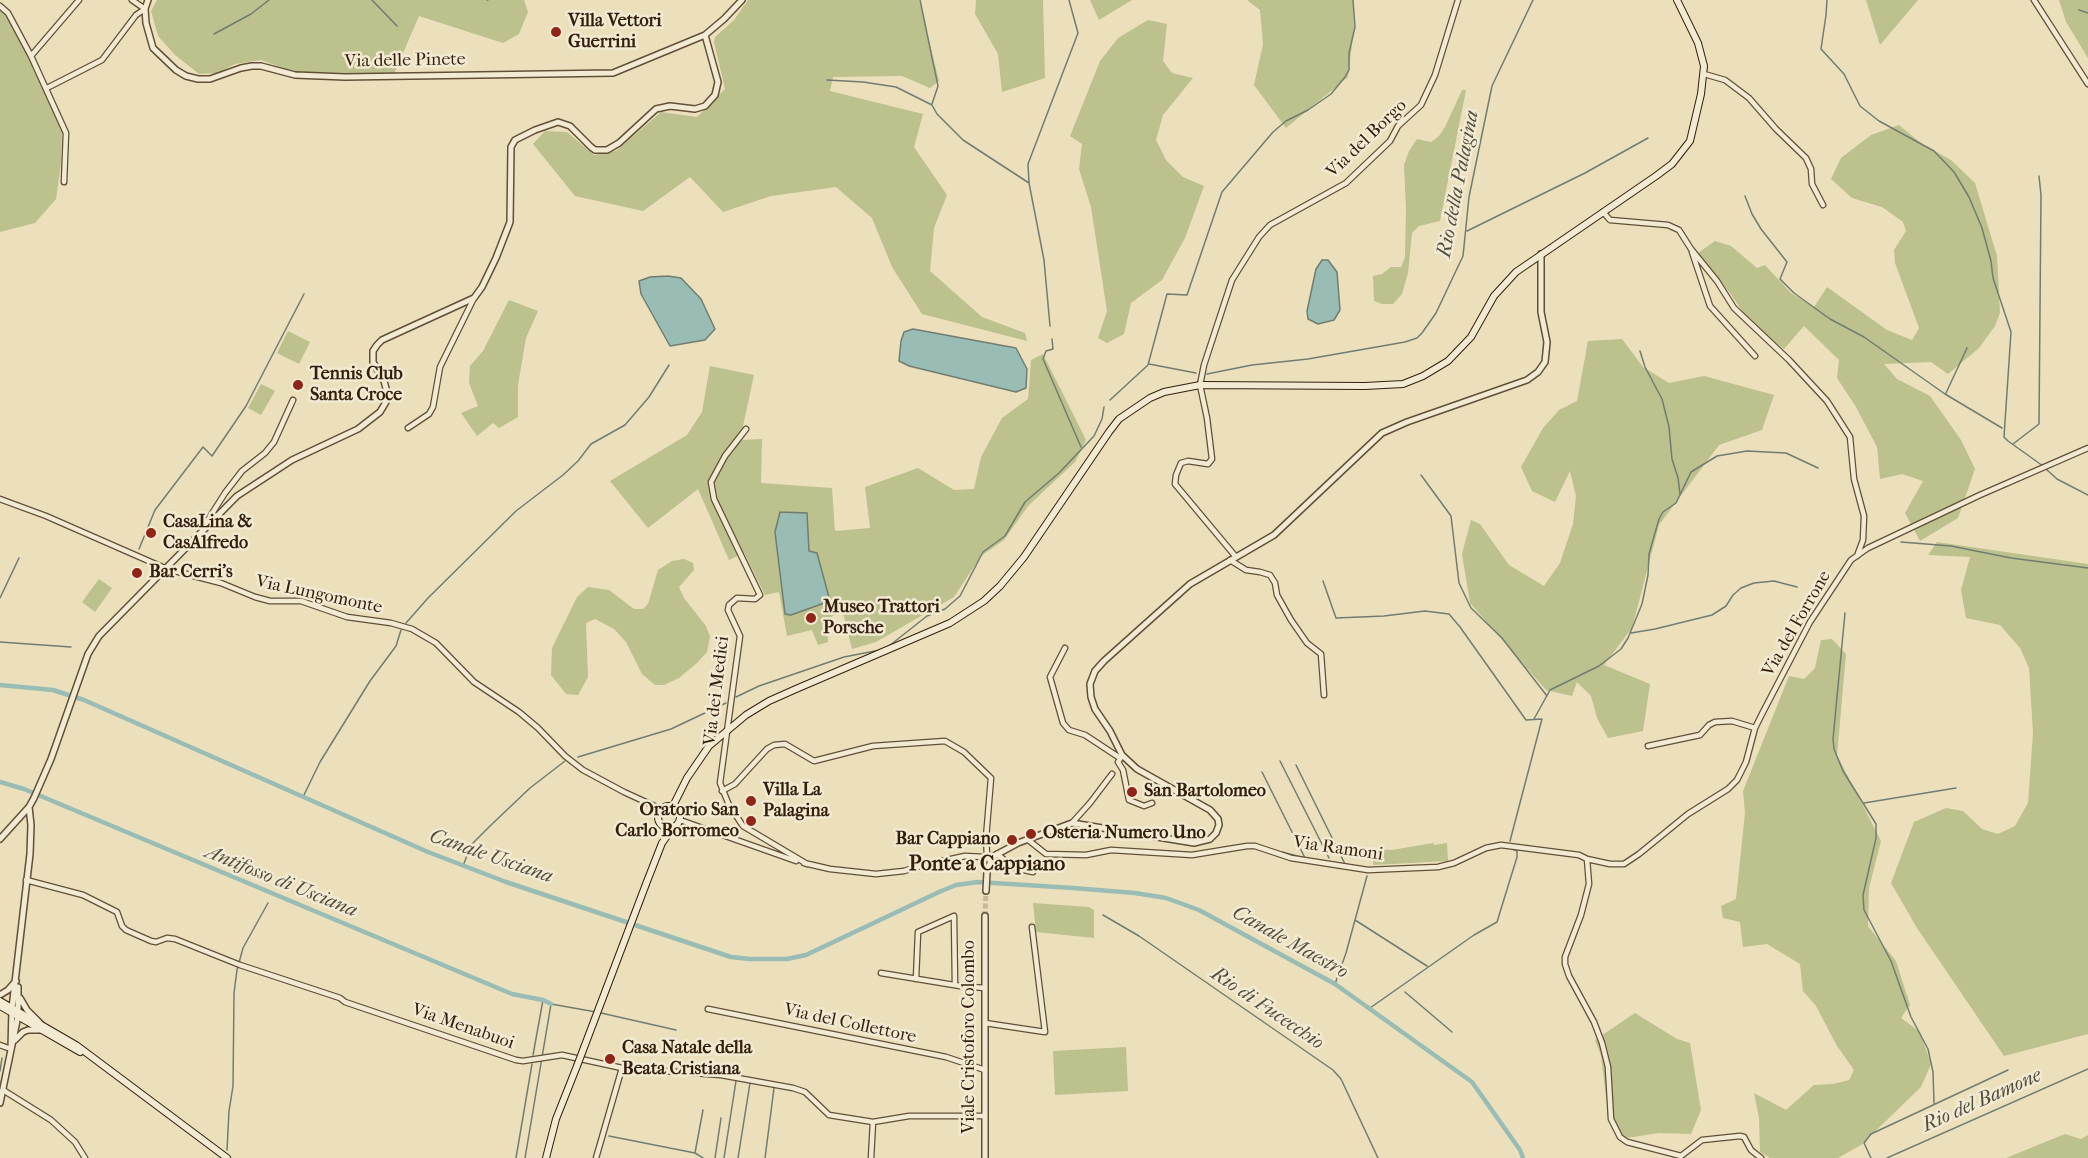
<!DOCTYPE html>
<html>
<head>
<meta charset="utf-8">
<style>
	body { margin:0 }
	canvas { display:block; background:#ecdfbb }
</style>
</head>
<body>
<canvas width="2088" height="1158"></canvas>
<script>
const c = document.querySelector('canvas').getContext('2d');
c.lineJoin = 'round';
function fillPath(path, color) { c.fillStyle = color; c.fill(path, 'evenodd'); }
const poly = rows => new Path2D(rows.map(r => 'M' + r).join(''));
function trace(path, color, width, dash) { c.strokeStyle = color; c.lineWidth = width; c.lineCap = dash ? 'butt' : 'round'; c.setLineDash(dash || []); c.stroke(path); }
function label(font, color, halo, rows, align = 'center') {
  c.font = font + ' "IM FELL French Canon",serif'; c.lineWidth = 5; c.setLineDash([]); c.textBaseline = 'middle'; c.strokeStyle = halo; c.fillStyle = color; for (const [text, x, y, turn = 0] of rows) {
    c.save(); c.translate(x, y); c.rotate((+turn || 0) * Math.PI / 180); c.textAlign = isNaN(turn) ? turn : align; if (halo) c.strokeText(text, 0, 0); c.fillText(text, 0, 0); c.restore();
  }
}
const green = poly([
	[157,0,524,0,528,12,519,34,503,43,419,16,394,74,294,72,261,60,235,64,218,73,199,74,175,55,158,36,151,11],
	[748,0,919,0,939,81,930,88,902,76,833,77,830,91,923,114,914,147,947,195,934,228,930,271,982,317,1025,333,1027,341,922,314,892,267,872,218,836,187,771,196,723,212,690,177,643,211,575,196,533,144,545,131,567,132,594,155,616,151,661,112,697,117,725,89,714,42,715,37,734,20],
	[976,0,1043,0,1045,78,1002,92,998,54,975,14],
	[1090,0,1132,0,1099,20],
	[1247,0,1353,0,1354,28,1348,77,1286,128,1254,85,1263,44,1260,10],
	[1866,0,1918,0,1880,45],
	[2059,0,2088,0,2088,58,2066,22],
	[0,11,7,15,27,50,62,129,61,163,56,199,35,223,0,232],
	[1148,20,1167,24,1163,61,1172,73,1193,78,1163,115,1156,140,1166,160,1183,177,1204,186,1185,238,1162,280,1131,303,1124,334,1107,343,1098,338,1107,311,1091,207,1079,169,1082,144,1070,136,1100,61,1118,38],
	[1462,90,1466,90,1440,221,1419,226,1412,233,1408,273,1402,294,1393,304,1382,304,1374,301,1373,276,1382,274,1391,267,1401,267,1405,257,1406,209,1404,165,1409,151,1417,139,1431,142,1439,136,1445,127],
	[1899,125,1922,144,1951,160,1975,183,1997,256,2000,313,1995,326,1979,348,1948,374,1931,362,1884,364,1897,379,1930,396,1961,440,1975,469,1958,518,1920,541,1905,513,1923,481,1902,474,1880,479,1877,447,1856,407,1837,378,1839,360,1804,326,1784,349,1761,332,1747,318,1730,293,1698,253,1715,241,1731,246,1757,268,1765,265,1791,293,1814,307,1827,287,1887,330,1912,340,1919,328,1895,263,1894,250,1906,231,1903,222,1882,207,1852,198,1831,179,1841,158,1871,135],
	[509,300,538,311,526,338,518,385,518,417,499,428,493,423,477,436,461,413,478,406,469,383,470,366,483,351],
	[288,331,310,342,299,364,277,353],
	[1622,339,1643,367,1669,383,1704,376,1774,395,1762,430,1719,445,1659,525,1632,628,1604,665,1650,684,1643,731,1608,738,1597,718,1591,696,1577,682,1572,696,1546,690,1470,603,1462,554,1471,520,1480,524,1509,565,1544,586,1560,563,1573,524,1576,496,1570,471,1555,502,1532,491,1521,467,1543,428,1559,410,1577,401,1588,341],
	[1043,354,1086,440,1075,462,1028,506,1004,540,981,556,954,597,876,642,852,649,842,609,827,620,828,642,818,645,812,630,787,636,779,592,765,595,744,553,729,560,698,489,648,528,610,481,687,435,702,412,710,366,754,375,740,440,762,439,761,483,832,488,835,531,870,528,865,487,918,468,954,490,974,489,981,457,1002,418,1028,399,1031,360],
	[775,532,808,542,809,551,817,553,830,601,785,614],
	[261,384,275,391,261,415,248,408],
	[1937,542,2088,564,2088,1034,2004,1056,1917,928,1891,883,1914,822,1946,808,1963,811,1982,829,1998,834,2015,826,2028,803,2033,733,2029,668,2020,648,2000,625,1966,618,1961,590,1970,557,1928,555],
	[684,559,693,563,694,570,679,587,684,598,706,626,710,637,707,652,697,663,679,678,664,685,655,685,642,674,626,642,614,629,595,619,586,623,588,677,578,695,566,694,551,675,552,648,577,597,588,587,609,590,634,609,643,609,648,604,658,570,672,561],
	[99,579,112,588,95,612,82,602],
	[1832,639,1846,654,1837,755,1881,841,1869,888,1868,926,1896,961,1910,1005,1901,1018,1920,1032,1931,1064,1921,1087,1861,1145,1838,1158,1770,1158,1760,1152,1759,1118,1754,1093,1786,1110,1814,1085,1833,1084,1849,1080,1854,1070,1837,1046,1816,1006,1803,991,1800,964,1767,944,1743,947,1740,922,1723,918,1721,906,1736,899,1745,813,1743,791,1789,676,1804,679,1815,668,1821,640],
	[1433,843,1434,845,1447,843,1448,861,1373,865,1374,849,1392,850],
	[1033,903,1089,907,1094,910,1094,938,1036,932],
	[1635,1013,1677,1039,1690,1043,1701,1110,1691,1134,1659,1133,1620,1139,1609,1121,1601,1056,1595,1040],
	[1126,1047,1128,1091,1055,1095,1053,1051],
	[2065,1134,2081,1139,2088,1135,2088,1158,2006,1158]
]);
const water = poly([
	[1322,260,1328,260,1337,272,1340,310,1334,320,1318,324,1308,319,1307,311,1316,269,1322,260],
	[668,276,681,278,701,299,715,329,705,340,670,346,641,294,639,281,650,277,668,276],
	[913,329,1016,348,1027,369,1026,388,1016,392,909,366,899,361,901,341,904,332,913,329],
	[780,512,807,513,809,551,817,553,830,601,791,615,785,614,775,532,780,512]
]);
const stream = poly([
	[372,0,397,26],
	[487,0,488,0],
	[920,0,938,86,932,104],
	[1827,0,1826,15,1821,49,1844,74,1860,106,1879,121,1934,151,1954,172,1969,197,1982,228,1991,261,1993,278,2011,332,2004,437,2008,441,2043,466],
	[2079,10,2088,13],
	[214,34,251,14,269,0],
	[827,80,863,82,896,87,932,105,937,114,963,140,1029,183],
	[1745,196,1752,214,1761,229,1787,262,1780,279,1794,293,1830,319,1864,337,1945,394,2002,428],
	[1467,231,1585,173,1648,138],
	[1050,326,1044,260,1029,183,1028,164,1078,33,1069,0],
	[1052,339,1053,349,1046,351,1043,359,1081,447],
	[1640,351,1645,367,1662,399,1669,427,1672,459,1678,478,1680,494],
	[1149,364,1196,373],
	[1207,374,1252,365,1308,359,1405,342,1417,338,1422,333,1436,313,1463,256,1469,197,1492,86,1533,0],
	[1946,393,1967,348],
	[1110,400,1148,365,1167,294,1187,295,1222,192,1273,132,1286,121,1308,110,1331,94,1345,77,1349,70,1349,53,1355,27,1353,0],
	[2013,444,2039,424,2041,195,2039,176],
	[2046,469,2057,479,2088,495],
	[1421,475,1451,516,1459,583,1471,608,1502,638,1547,696],
	[1901,542,1951,546,2011,558,2088,568],
	[139,549,155,510,203,447,212,456,246,406,304,294],
	[1323,581,1336,618,1384,616,1425,611,1449,614,1460,627,1526,720,1542,719,1510,841],
	[0,598,19,558],
	[1845,613,1833,739,1834,749,1843,771,1876,824,1876,838,1863,895,1864,910,1891,961,1911,1017,1928,1049,1933,1072,1934,1103],
	[406,623,428,598,516,511,563,475,578,461,591,444,625,425,649,397,669,365],
	[1631,633,1655,629,1712,615,1726,606,1733,595,1741,588,1754,583,1774,581,1797,587],
	[0,642,71,647],
	[889,646,927,616,945,609,960,596,983,552,1005,536,1025,502,1059,473,1094,436,1102,419,1104,407],
	[736,697,759,686,844,657,880,650],
	[1534,719,1550,690,1599,666,1621,649,1628,638,1642,604,1648,575,1649,554,1659,519,1663,512,1676,503,1691,472,1717,456,1747,451,1786,453,1818,468],
	[578,757,671,729,726,703],
	[1280,761,1329,858],
	[1296,765,1345,864],
	[1262,772,1305,858],
	[303,797,320,762,370,681,396,646,401,630],
	[1864,803,1956,788],
	[1282,852,1305,858,1344,864],
	[463,866,471,845,490,826,530,788,565,761],
	[1103,915,1139,936,1333,1070,1341,1079,1378,1158],
	[1355,920,1427,966],
	[1335,984,1346,953,1367,876],
	[1405,992,1452,1032],
	[1370,1008,1474,935,1497,922,1517,857,1517,851,1510,848],
	[601,1013,676,1030],
	[533,1055,543,1000],
	[0,1071,2,1058],
	[609,1136,695,1153,703,1158],
	[227,1150,229,1111,233,1086,234,993,237,970,243,948,268,903],
	[695,1153,703,1110],
	[516,1158,532,1064],
	[525,1158,551,1004,596,1012],
	[715,1158,721,1118],
	[724,1158,736,1081],
	[738,1158,750,1083],
	[765,1158,774,1088],
	[1871,1158,1864,1143,1871,1134,2008,1070],
	[1887,1158,2088,1069]
]);
const canal = poly([
	[0,685,53,690,84,700,428,852,506,882,731,957,750,959,787,959,806,955,939,892,956,885,978,882,1073,888,1135,893,1166,898,1199,910,1335,984,1472,1082,1520,1150,1523,1158],
	[0,782,24,789,512,994,543,1000,551,1004]
]);
const tertiaryTunnel = poly([
	[985,916,986,891]
]);
const minor = poly([
	[132,0,145,9],
	[2034,0,2088,84],
	[0,6,8,13,31,56,66,133,64,182],
	[31,56,79,0],
	[1704,74,1725,80,1749,98,1776,129,1806,158,1811,169,1812,184,1823,205],
	[47,88,102,60,136,15,145,9],
	[1603,212,1610,220,1668,225,1679,230,1691,249,1717,281,1734,308,1789,360,1827,401,1850,437,1854,479,1864,516,1863,540,1857,556],
	[1692,252,1710,306,1755,356],
	[408,428,429,414,433,407,440,367,474,298],
	[746,429,725,456,711,482,714,499,760,595,755,599,737,598,729,605,728,610,740,636,720,783,729,805,743,826,807,864],
	[0,499,46,516,167,569,221,583,255,597,270,601,301,601,347,617,391,623,412,629,436,643,474,682,519,712,538,728,565,756,583,770,624,792,661,809],
	[203,531,206,523,225,493,242,471,265,453,274,442,293,400],
	[1236,557,1175,484,1176,475,1181,463,1188,461,1208,464,1212,459,1207,418,1200,385,1204,365,1232,280,1259,237,1270,225,1346,183,1390,141,1398,126,1421,105,1435,75,1458,0],
	[1230,560,1246,570,1260,572,1270,575,1275,583,1277,595,1291,620,1307,643,1321,654,1324,695],
	[1065,648,1050,677,1063,723,1069,730,1085,735,1120,758],
	[1648,746,1700,735,1709,725,1715,722,1732,721,1755,728],
	[1122,756,1118,762,1123,770,1129,800,1144,806,1152,803],
	[722,791,735,784,767,749,774,745,785,744,814,761,873,746,945,741,964,752,991,778,986,838,987,855,990,860],
	[680,820,796,861],
	[1072,823,1090,803,1112,774],
	[1027,839,1046,854,1086,855,1111,850,1192,855,1247,846,1255,846,1291,858,1368,870,1438,867,1454,863,1486,848,1501,845,1579,855,1587,859,1610,864,1624,864,1639,854,1688,814,1728,789,1737,780,1746,762,1755,728,1763,712,1810,622,1851,560,1868,548,1980,495,2088,448],
	[997,854,1007,862,1006,866,1033,872],
	[1587,859,1589,884,1581,915,1565,957,1565,964,1569,976,1594,1022,1602,1043,1608,1067,1611,1119,1620,1137,1627,1142,1681,1156,1702,1140,1740,1136,1744,1137,1751,1150,1761,1158],
	[804,863,830,869,876,874,904,871,923,865,965,856,984,857,990,860],
	[26,880,83,895,117,912,122,926,126,930,151,941,156,942,167,938,175,939,240,965,340,998,345,1002,516,1060,523,1061,562,1055,622,1068,721,1075,793,1088,805,1092,829,1115,873,1122,909,1116,985,1116],
	[881,973,960,986,985,988],
	[916,979,918,932,954,916,955,985],
	[708,1009,946,1057,985,1070],
	[985,1023,1045,1032,1032,927],
	[0,1045,11,1049],
	[3,1090,51,1120,75,1142,85,1158],
	[596,1158,622,1068],
	[871,1158,873,1122]
]);
const tertiary = poly([
	[148,0,145,9,146,23,153,48,176,70,186,76,198,79,210,79,241,68,252,66,261,66,295,75,345,77,613,73,705,35,724,19,742,0],
	[0,839,29,807,34,798,51,759,88,654,99,636,237,496,292,460,358,429,380,412,386,402,387,392,384,381,373,362,373,351,377,345,382,340,474,298,482,287,496,258,510,222,511,147,515,140,535,130,558,122,570,126,591,147,595,150,607,150,619,143,656,109,670,106,695,109,705,106,715,95,718,82,705,35],
	[986,891,987,872,992,857,1018,843,1072,823,1194,843,1210,839,1216,833,1219,825,1218,819,1210,810,1137,769,1122,755,1110,731,1095,709,1091,697,1090,684,1095,671,1104,661,1190,584,1274,535,1382,433,1407,422,1527,380,1538,372,1545,362,1547,342,1541,312,1541,254],
	[0,995,8,990,16,981],
	[20,998,27,1010,40,1023],
	[15,1040,23,1032,28,1030,41,1030],
	[11,1049,12,1008,30,854,31,825,29,807],
	[0,1103,18,1016,18,987],
	[985,1158,985,916]
]);
const secondary = poly([
	'658 817a11 11 0 1 1 22 0a11 11 0 1 1-22 0Z',
	[673,806,687,778,709,746,746,715,769,701,796,689,950,623,984,601,1000,586,1024,557,1109,432,1119,419,1150,398,1164,392,1200,385,1365,386,1403,384,1423,376,1448,361,1471,337,1494,296,1516,272,1656,176,1672,164,1690,141,1701,94,1704,66,1698,43,1677,0],
	[646,884,662,843,673,828],
	[0,1001,76,1045,227,1158],
	[0,1006,80,1052],
	[546,1158,556,1119,577,1066]
]);
const secondaryBridge = poly([
	[577,1066,646,884]
]);
const markers = [
	[556,32,6,"#8f2418"],
	[298,385,6,"#8f2418"],
	[151,533,6,"#8f2418"],
	[137,573,6,"#8f2418"],
	[811,618,6,"#8f2418"],
	[1132,792,6,"#8f2418"],
	[751,801,6,"#8f2418"],
	[751,821,6,"#8f2418"],
	[1031,834,6,"#8f2418"],
	[1012,840,6,"#8f2418"],
	[610,1059,6,"#8f2418"]
];
const poiNames = [
	["Villa Vettori",568,22],
	["Guerrini",568,43],
	["Tennis Club",310,375],
	["Santa Croce",310,396],
	["CasaLina &",163,523],
	["CasAlfredo",163,544],
	["Bar Cerri's",149,573],
	["Museo Trattori",823,608],
	["Porsche",823,629],
	["Villa La",763,791],
	["Palagina",763,812],
	["San Bartolomeo",1144,792],
	["Oratorio San",739,811,"right"],
	["Carlo Borromeo",739,832,"right"],
	["Osteria Numero Uno",1043,834],
	["Bar Cappiano",1000,840,"right"],
	["Casa Natale della",622,1049],
	["Beata Cristiana",622,1070]
];
const streetNames = [
	["Via delle Pinete",405,61,-1],
	["Via del Borgo",1367,139,-44],
	["Via Lungomonte",319,595,12],
	["Via del Forrone",1797,624,-60],
	["Via dei Medici",717,691,-83],
	["Via Ramoni",1338,849,8],
	["Via del Collettore",850,1024,12],
	["Via Menabuoi",463,1027,19],
	["Viale Cristoforo Colombo",970,1037,-90]
];
const waterNames = [
	["Rio della Palagina",1459,184,-79],
	["Canale Usciana",491,857,19],
	["Antifosso di Usciana",281,882,22],
	["Canale Maestro",1290,943,29],
	["Rio di Fucecchio",1267,1009,34],
	["Rio del Bamone",1982,1101,-24]
];
const quarterNames = [
	["Ponte a Cappiano",987,865]
];
fillPath(green, '#bcc18d');
fillPath(water, '#99bcb4');
trace(water, '#717d71', 1.5);
trace(stream, '#717d71', 1.5);
trace(canal, '#99bcb4', 4.5);
trace(tertiaryTunnel, '#c7b998', 5, [5, 2.5]);
trace(minor, '#624f38', 7);
trace(tertiary, '#624f38', 8);
trace(secondary, '#341f0c', 8);
trace(minor, '#f3ead3', 4.5);
trace(tertiary, '#f3ead3', 5);
trace(secondary, '#f3ead3', 6);
trace(secondaryBridge, '#341f0c', 8, []);
trace(secondaryBridge, '#f3ead3', 6);
for (const [x, y, r, color] of markers) { const dot = new Path2D(); dot.arc(x, y, r, 0, 2 * Math.PI); c.fillStyle = color; c.fill(dot); trace(dot, '#f3ead3', 2); }
label('bold 18px', '#341f0c', '#f3ead3', poiNames, 'left');
label('18px', '#341f0c', '#f3ead3', streetNames);
label('italic 20px', '#524e3e', '#f3ead3', waterNames);
label('bold 21px', '#341f0c', '#f3ead3', quarterNames);
</script>
</body>
</html>
